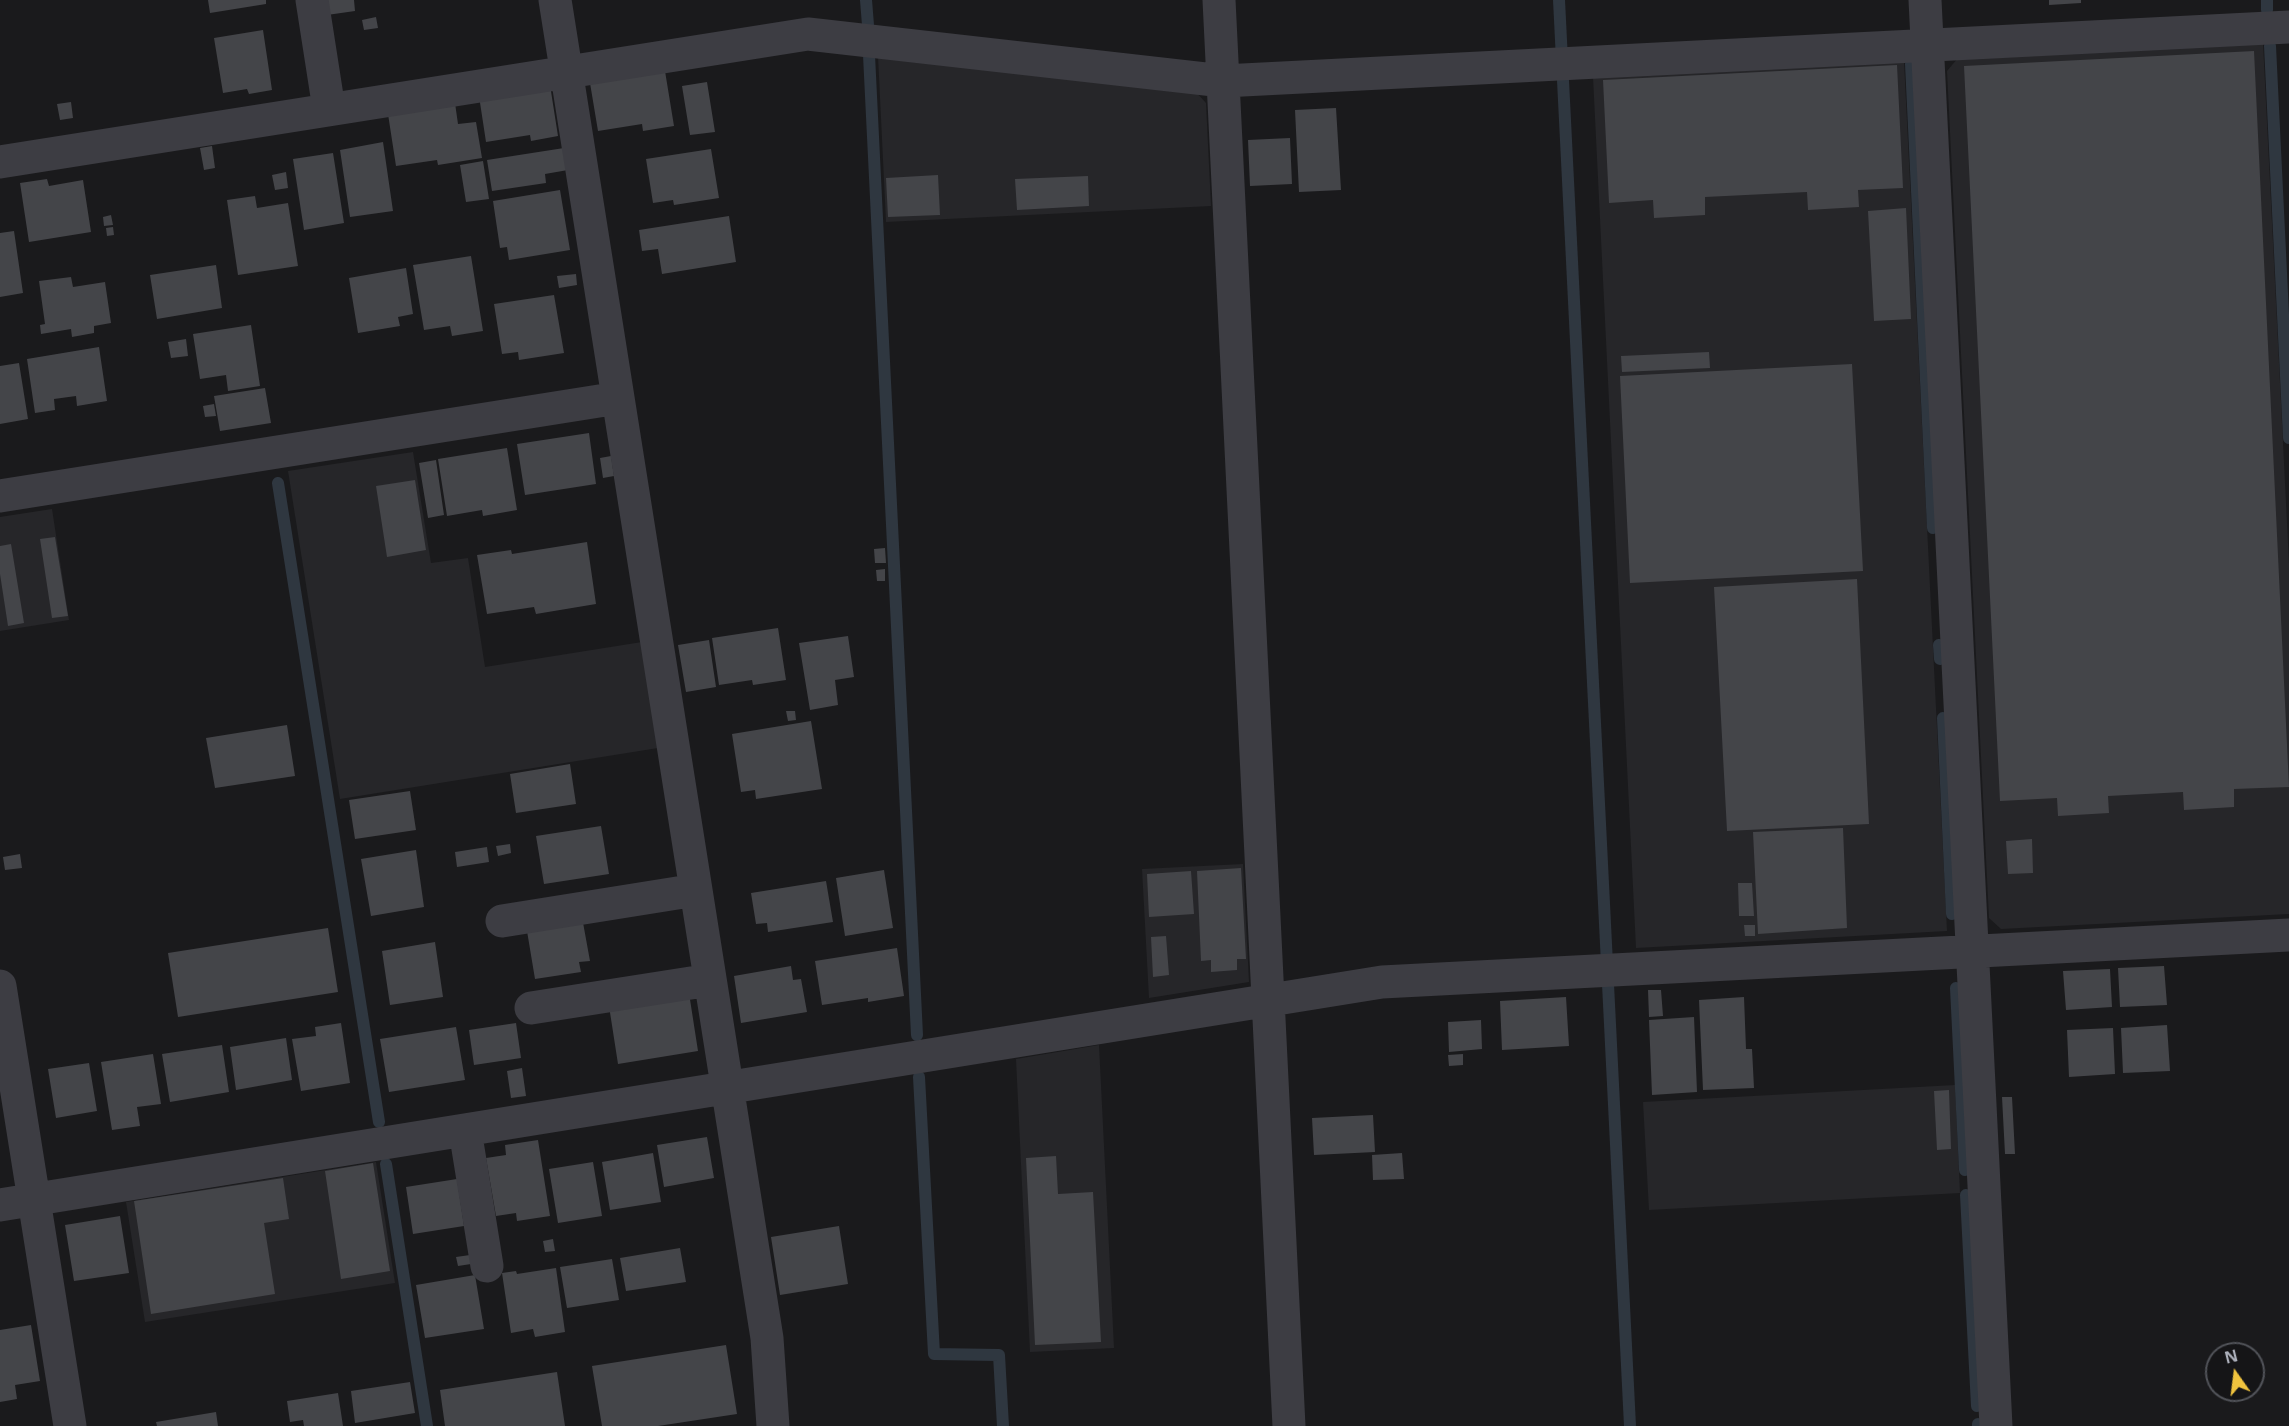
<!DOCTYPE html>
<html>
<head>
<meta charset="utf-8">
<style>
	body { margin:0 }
	#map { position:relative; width:2289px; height:1426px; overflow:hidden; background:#1a1a1c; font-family:"Open Sans",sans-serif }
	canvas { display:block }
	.north { position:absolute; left:2205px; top:1342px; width:60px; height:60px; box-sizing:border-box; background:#151517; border:2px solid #515359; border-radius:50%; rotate:346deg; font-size:16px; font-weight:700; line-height:24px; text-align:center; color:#acb0bb }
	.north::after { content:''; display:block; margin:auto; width:21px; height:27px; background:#f0c33e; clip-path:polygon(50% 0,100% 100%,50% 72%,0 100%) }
</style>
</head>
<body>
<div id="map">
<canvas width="2289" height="1426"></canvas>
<div class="north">N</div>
</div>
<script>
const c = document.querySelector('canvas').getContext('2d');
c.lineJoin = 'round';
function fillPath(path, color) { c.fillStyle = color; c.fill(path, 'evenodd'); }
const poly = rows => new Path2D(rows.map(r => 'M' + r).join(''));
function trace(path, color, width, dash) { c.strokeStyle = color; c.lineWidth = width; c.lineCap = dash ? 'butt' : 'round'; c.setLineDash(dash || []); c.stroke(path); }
const built = poly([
	[2263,43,2289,563,2289,914,2001,929,1989,918,1947,71,1958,58],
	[878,56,1196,92,1206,103,1211,206,886,222],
	[1904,61,1947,931,1636,948,1593,77],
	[413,452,431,563,468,558,485,667,642,642,658,748,340,799,288,471],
	[52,509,69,620,0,631,0,517],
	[1243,864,1249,982,1149,998,1142,869],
	[1099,1045,1114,1348,1030,1352,1016,1059],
	[1955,1085,1960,1193,1649,1210,1643,1102],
	[376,1162,395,1283,145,1322,126,1202]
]);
const water = poly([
	[1553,0,1565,0,1636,1426,1624,1426]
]);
const stream = poly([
	[866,0,868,25],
	[2267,0,2267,10],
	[2270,46,2289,438],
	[869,55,917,1035],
	[1911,64,1933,528],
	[278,483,379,1122],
	[1939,645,1940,659],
	[1943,718,1952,914],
	[1956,988,1965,1170],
	[919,1077,934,1354,999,1355,1003,1426],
	[386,1164,427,1426],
	[1966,1195,1977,1406],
	[1978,1424,1978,1426]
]);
const building = poly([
	[208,0,266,0,266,4,210,13],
	[325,0,354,0,355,11,327,15],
	[2049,0,2081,0,2081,3,2049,5],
	[376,17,378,28,364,30,362,20],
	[263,30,272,90,249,94,247,89,223,93,214,38],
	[2254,51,2289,787,2234,789,2234,807,2184,810,2183,792,2108,796,2109,813,2058,816,2057,798,2000,801,1964,66],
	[1897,65,1903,188,1858,190,1859,207,1808,210,1807,192,1705,197,1705,215,1654,218,1653,200,1609,203,1603,80],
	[665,71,674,126,643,131,642,124,598,131,590,83],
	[707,82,715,132,690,135,682,86],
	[550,85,558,136,531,141,530,135,486,142,479,96],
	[71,102,73,118,60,120,57,104],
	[455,103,458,124,476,122,482,158,438,165,437,160,396,166,388,114],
	[1336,108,1341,190,1299,192,1295,110],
	[1290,138,1292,184,1250,186,1248,140],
	[383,142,393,211,350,217,340,150],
	[212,146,215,168,204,170,200,148],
	[564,148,568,170,545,174,546,183,492,191,487,160],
	[711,149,719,198,674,205,673,200,653,203,646,159],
	[333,153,344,223,304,230,293,159],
	[483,161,489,199,466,202,460,165],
	[286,172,288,188,275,190,272,175],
	[938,175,940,215,888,217,886,178],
	[1088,176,1089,206,1017,210,1015,179],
	[47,179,49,186,83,180,91,232,29,242,20,183],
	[560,190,570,250,509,260,507,247,500,248,493,201],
	[255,196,257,208,288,203,298,266,238,275,227,200],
	[1906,208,1911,319,1874,321,1868,211],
	[111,215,113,225,104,226,103,217],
	[729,216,736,262,662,274,658,249,642,251,639,230],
	[113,227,114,235,107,236,106,228],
	[14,231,23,293,0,297,0,233],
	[471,256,483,331,452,336,450,326,424,330,413,265],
	[216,265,222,308,157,319,150,275],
	[406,268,413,314,398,317,400,326,358,333,349,278],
	[576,274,577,285,559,288,557,276],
	[71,277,73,287,105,282,111,323,94,326,94,333,72,337,71,329,41,334,40,325,45,324,39,281],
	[554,295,564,353,519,360,518,352,502,354,494,304],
	[251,325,260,386,228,391,226,375,200,379,193,334],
	[186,339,188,356,171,358,168,342],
	[99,347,107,401,77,406,76,396,54,399,55,410,35,413,27,359],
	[1709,352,1710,368,1622,372,1621,356],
	[19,363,28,419,0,424,0,366],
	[1852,364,1863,571,1630,583,1620,376],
	[265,388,271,423,220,431,214,396],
	[214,404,216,416,205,417,203,406],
	[589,433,596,484,525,495,517,444],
	[507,448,517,510,483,516,482,510,447,516,438,459],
	[611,456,614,476,603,478,600,458],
	[436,460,444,515,428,518,419,463],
	[415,480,426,550,387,557,376,486],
	[55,537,68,616,52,618,40,539],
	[587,542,596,604,536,614,534,607,487,614,477,555,511,550,512,554],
	[11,544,24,623,8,626,0,574,0,546],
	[885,548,886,563,875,563,874,549],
	[885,569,885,581,877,581,876,570],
	[1857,579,1869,824,1727,831,1714,587],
	[778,628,786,680,753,685,752,680,719,685,712,638],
	[848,636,854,677,835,680,838,705,810,710,799,643],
	[709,640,716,687,686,692,678,645],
	[786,711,795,711,796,720,788,721],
	[811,721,822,789,756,799,755,790,741,792,732,734],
	[287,725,295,776,215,788,206,738],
	[570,764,576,804,516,813,510,774],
	[410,791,416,830,355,839,349,800],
	[601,826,609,874,544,884,536,836],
	[1843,828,1847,928,1758,934,1753,832],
	[2032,839,2033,873,2008,874,2006,841],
	[510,844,511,853,498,856,496,846],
	[487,847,489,862,457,867,455,852],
	[416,850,424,907,371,916,361,859],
	[20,854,22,868,5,870,3,857],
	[1241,868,1246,959,1237,959,1237,970,1211,972,1211,960,1201,961,1197,871],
	[884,870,893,928,845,936,836,878],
	[1191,871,1194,914,1149,917,1147,874],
	[826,881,833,922,768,932,767,923,756,924,751,893],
	[1738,883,1752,883,1754,916,1739,916],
	[582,917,590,961,579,962,581,972,535,979,526,925],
	[1744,925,1755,925,1755,936,1745,936],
	[328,928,338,992,178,1017,168,953],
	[1166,936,1169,975,1153,977,1151,937],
	[435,942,443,997,390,1005,382,951],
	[897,948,904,996,868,1002,868,998,822,1005,815,961],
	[791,966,793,980,801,979,807,1012,741,1023,734,976],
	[2164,966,2167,1005,2120,1007,2118,968],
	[2110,969,2112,1007,2066,1010,2063,971],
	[1648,990,1661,990,1663,1016,1649,1017],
	[689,993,698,1051,618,1064,609,1006],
	[1566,997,1569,1046,1502,1050,1500,1001],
	[1744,997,1746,1049,1752,1049,1754,1088,1703,1090,1699,1000],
	[1694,1017,1697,1092,1652,1095,1649,1020],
	[1481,1020,1482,1049,1449,1052,1448,1022],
	[341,1023,350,1083,301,1091,292,1039,316,1036,315,1027],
	[516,1023,521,1058,474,1065,469,1030],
	[2167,1025,2170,1071,2123,1073,2121,1028],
	[456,1027,465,1080,389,1092,380,1039],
	[2113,1028,2115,1074,2069,1077,2067,1030],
	[286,1038,292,1080,236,1090,230,1047],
	[222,1045,229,1092,170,1102,162,1054],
	[153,1054,161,1104,137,1107,140,1126,112,1130,101,1062],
	[1463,1054,1463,1065,1449,1066,1448,1055],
	[89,1063,97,1111,56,1118,48,1069],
	[522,1068,526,1096,511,1098,507,1071],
	[1949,1090,1951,1149,1937,1150,1934,1091],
	[2002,1097,2012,1097,2015,1154,2005,1154],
	[1373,1115,1375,1152,1314,1155,1312,1118],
	[707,1137,714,1178,664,1187,657,1145],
	[538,1140,550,1216,517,1221,516,1213,496,1216,486,1158,506,1155,505,1145],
	[653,1153,661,1202,610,1210,602,1162],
	[1402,1153,1404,1179,1373,1180,1372,1155],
	[1056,1156,1058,1194,1093,1192,1101,1342,1035,1345,1026,1158],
	[593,1162,602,1216,558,1223,549,1169],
	[373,1163,390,1271,341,1279,325,1171],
	[283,1178,289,1219,264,1223,275,1294,151,1314,134,1201],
	[457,1179,464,1226,413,1234,406,1187],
	[120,1216,129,1273,74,1281,65,1225],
	[839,1226,848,1284,780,1295,771,1237],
	[553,1239,555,1251,545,1252,543,1241],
	[680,1248,686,1282,626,1291,620,1258],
	[470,1255,471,1264,458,1266,456,1257],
	[612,1259,619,1300,567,1308,560,1267],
	[556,1268,565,1332,535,1337,533,1329,511,1333,502,1273,516,1271,517,1274],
	[475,1275,484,1329,425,1338,416,1285],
	[31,1325,40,1381,15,1385,17,1399,0,1402,0,1330],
	[726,1345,737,1414,658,1426,602,1426,592,1366],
	[557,1372,565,1426,445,1426,440,1390],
	[410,1382,415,1413,355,1423,351,1391],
	[338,1393,343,1426,304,1426,303,1420,290,1422,287,1401],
	[216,1412,218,1426,157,1426,156,1422]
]);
const minor = poly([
	[312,0,329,109],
	[555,0,767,1338,773,1426],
	[1219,0,1289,1426],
	[1925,0,1996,1426],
	[0,162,808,34,1223,81,2289,27],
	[0,496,618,398],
	[502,921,696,890],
	[0,986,70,1426],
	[531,1008,710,980],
	[465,1130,487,1266],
	[0,1205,1382,982,2289,935]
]);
fillPath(built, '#262629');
fillPath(water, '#2f3740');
trace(stream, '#2f3740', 12);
fillPath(building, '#444549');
trace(minor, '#3d3d43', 33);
</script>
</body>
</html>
